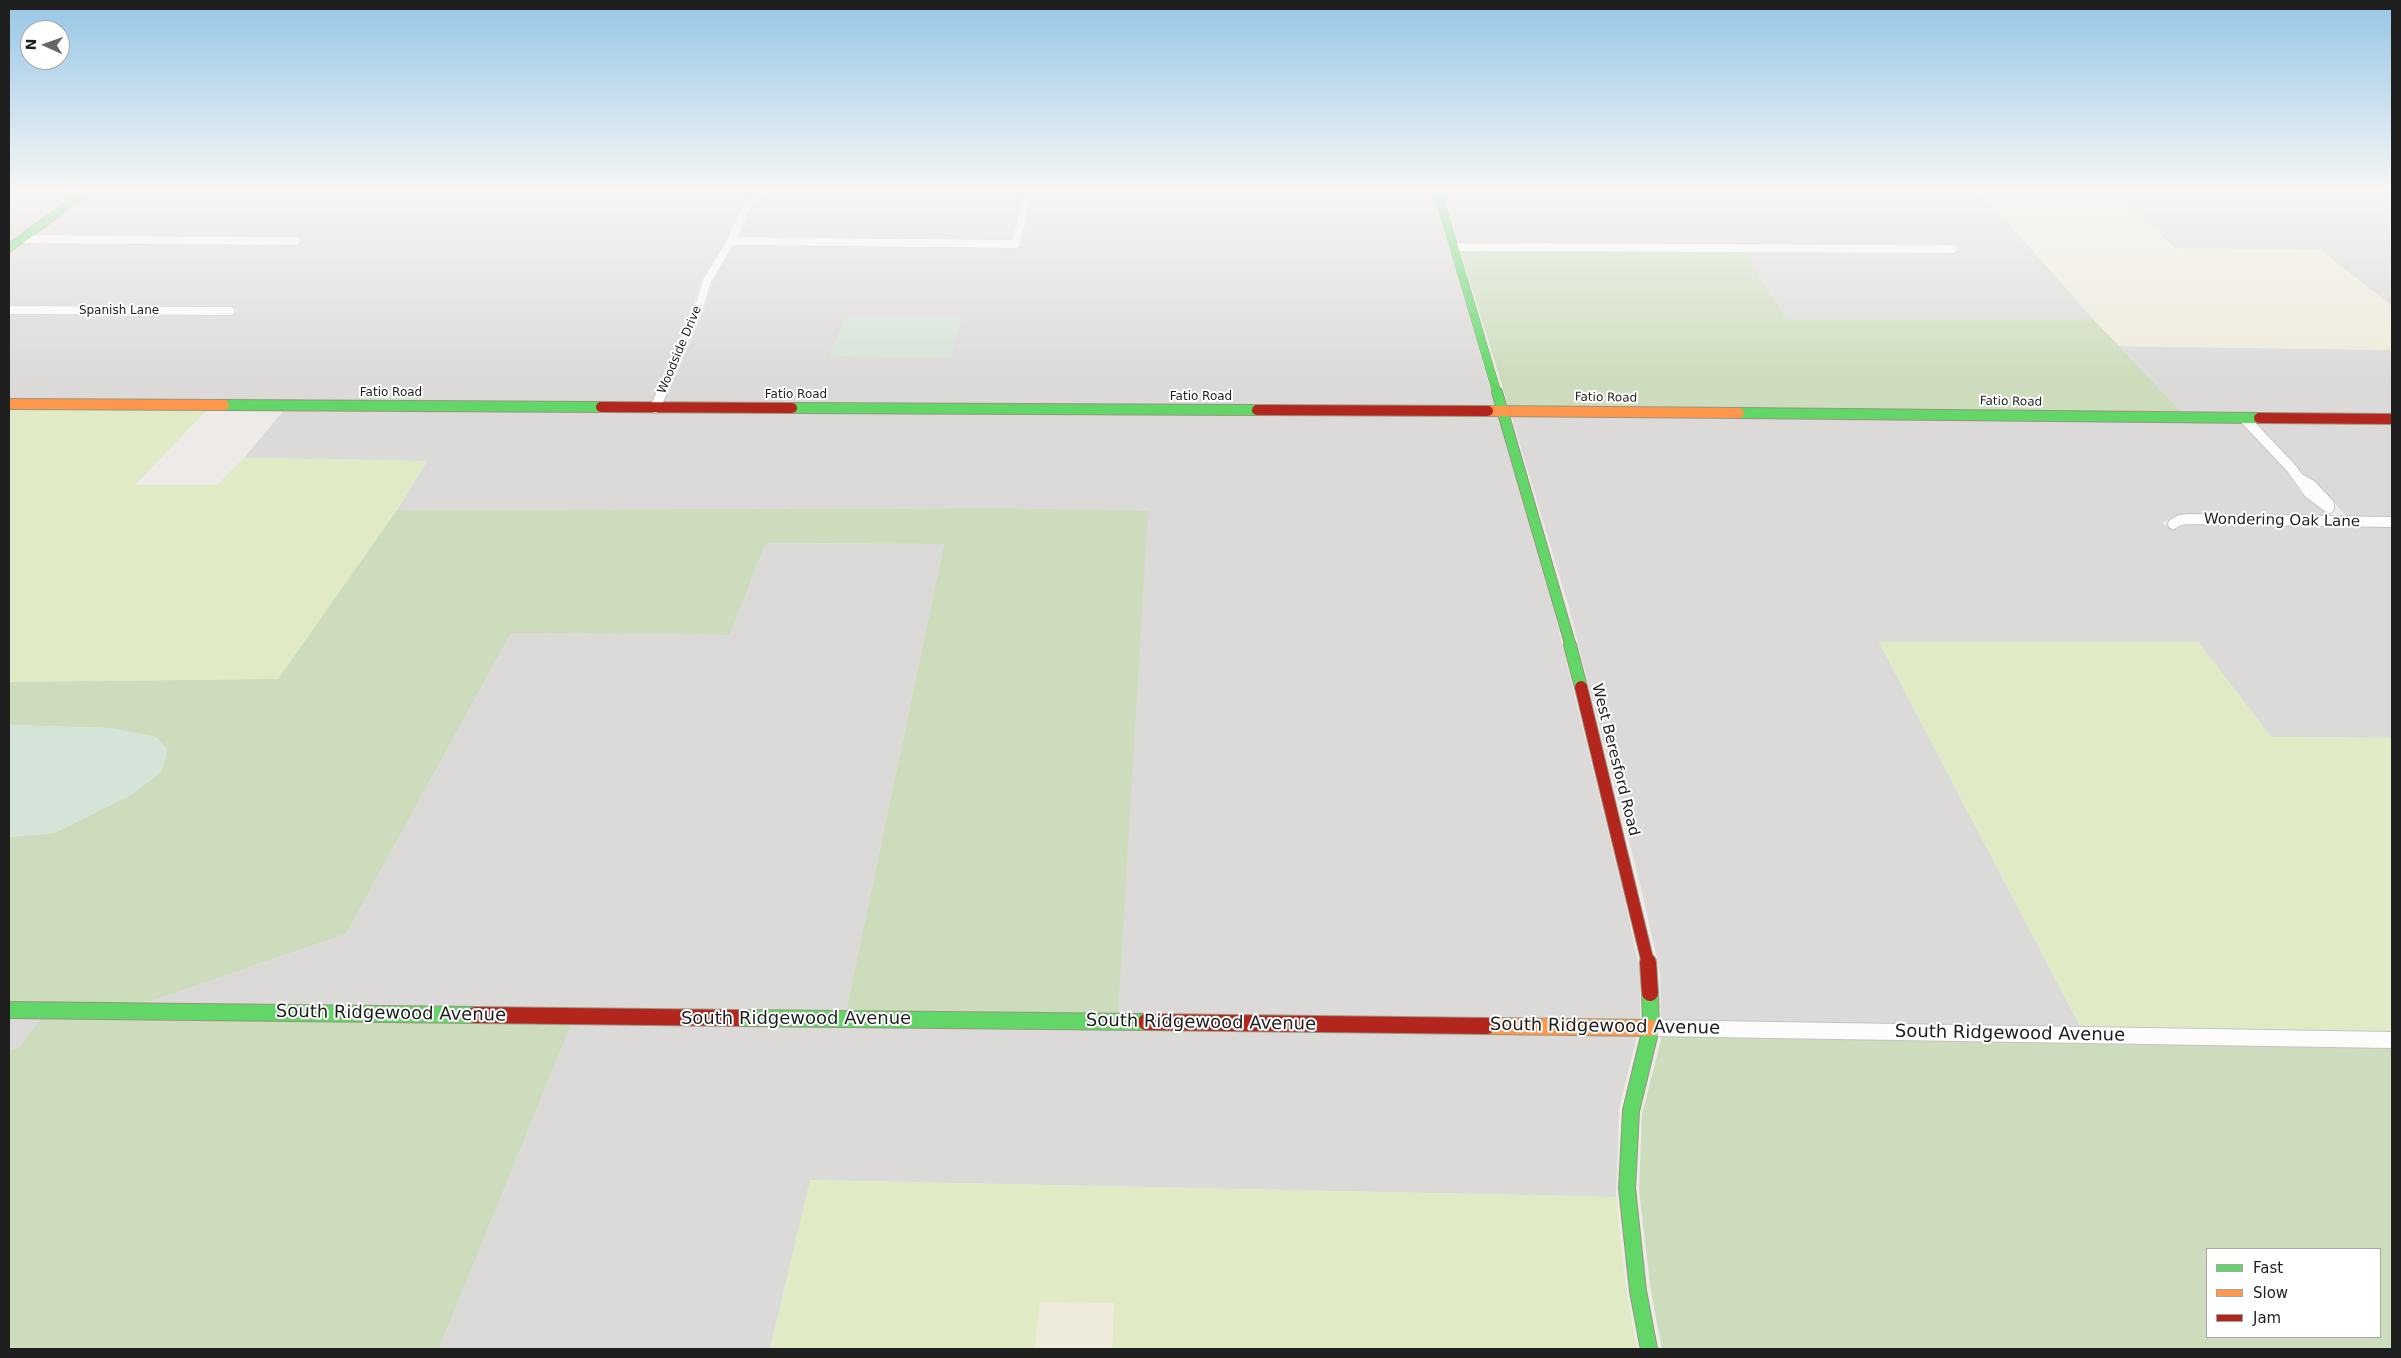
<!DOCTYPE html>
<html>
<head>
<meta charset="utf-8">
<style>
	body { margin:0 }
	#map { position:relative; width:2401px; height:1358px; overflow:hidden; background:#edeae8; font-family:"DejaVu Sans",sans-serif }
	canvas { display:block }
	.frame { position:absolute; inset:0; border:10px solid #1f1f1f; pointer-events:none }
	.legend { position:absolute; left:2206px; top:1248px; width:175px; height:90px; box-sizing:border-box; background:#fff; border:1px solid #a5a5a5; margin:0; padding:6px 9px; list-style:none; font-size:15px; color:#1f1f1f }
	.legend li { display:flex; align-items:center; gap:10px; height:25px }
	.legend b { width:25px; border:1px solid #a5a5a5 }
	.north { position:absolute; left:20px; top:20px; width:50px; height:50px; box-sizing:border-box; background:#fff; border:1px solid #a5a5a5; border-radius:50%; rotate:272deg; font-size:14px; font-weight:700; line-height:20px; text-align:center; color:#1f1f1f }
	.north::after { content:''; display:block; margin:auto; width:18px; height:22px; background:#676665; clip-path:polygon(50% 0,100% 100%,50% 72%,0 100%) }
</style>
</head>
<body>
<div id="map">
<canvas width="2401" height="1358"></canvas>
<div class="frame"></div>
<ul class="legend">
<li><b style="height:6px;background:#63d668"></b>Fast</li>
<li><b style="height:6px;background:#ff974d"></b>Slow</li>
<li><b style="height:6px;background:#b3261e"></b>Jam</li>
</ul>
<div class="north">N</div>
</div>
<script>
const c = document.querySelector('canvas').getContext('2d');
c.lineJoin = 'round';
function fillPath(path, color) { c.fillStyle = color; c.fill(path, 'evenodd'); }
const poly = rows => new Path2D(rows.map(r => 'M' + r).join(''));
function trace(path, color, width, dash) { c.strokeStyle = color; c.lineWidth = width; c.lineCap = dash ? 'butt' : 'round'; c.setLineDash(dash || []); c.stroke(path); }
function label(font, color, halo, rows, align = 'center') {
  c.font = font + ' "DejaVu Sans",sans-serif'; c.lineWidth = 4; c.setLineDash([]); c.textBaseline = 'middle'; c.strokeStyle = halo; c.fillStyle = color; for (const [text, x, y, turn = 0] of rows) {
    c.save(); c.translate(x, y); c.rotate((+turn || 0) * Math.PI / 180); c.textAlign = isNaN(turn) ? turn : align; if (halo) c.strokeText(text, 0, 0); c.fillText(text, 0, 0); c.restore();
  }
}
const residential = poly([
	[9,190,84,190,9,244],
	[94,190,759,190,744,202,726,241,701,280,693,307,650,405,9,401,9,313,233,314,238,309,9,308,9,252,23,242,298,243,303,239,30,237],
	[770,190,1022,190,1011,242,738,239,754,202],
	[1033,190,1432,190,1496,408,663,405,705,307,713,281,735,243,1021,246],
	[1442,190,1979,190,2094,320,1787,320,1743,250,1960,250,1957,246,1459,244],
	[2110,190,2392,190,2392,306,2320,250,2175,248],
	[2119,346,2392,350,2392,415,2080,413,2183,413],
	[118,408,1498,414,1553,608,1623,892,1640,970,1640,1019,1118,1014,991,508,397,510,427,461,244,458,284,410,116,410],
	[1511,414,2240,421,2284,468,2301,493,2333,518,2185,515,2173,517,2162,523,2176,530,2186,524,2194,523,2392,526,2392,738,2271,737,2198,642,1879,642,2080,1026,1661,1020,1660,972,1642,892,1569,608],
	[2253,421,2392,422,2392,518,2348,518,2319,485,2306,478],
	[766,543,944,544,846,1011,146,1003,346,934,511,633,730,635],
	[9,1018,41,1018,19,1047,9,1051],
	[571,1025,843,1027,1637,1036,1619,1109,1616,1197,811,1180,770,1349,439,1349]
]);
const farmland = poly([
	[1979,190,2110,190,2175,248,2320,250,2392,306,2392,350,2119,346],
	[1039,1302,1114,1303,1112,1349,1035,1349]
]);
const grass = poly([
	[9,409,207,410,135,485,217,485,244,458,427,461,397,510,278,679,9,682],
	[1879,642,2198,642,2271,737,2392,738,2392,1031,2080,1026],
	[810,1180,1616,1197,1626,1289,1637,1349,1112,1349,1114,1303,1040,1302,1035,1349,770,1349]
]);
const forest = poly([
	[1460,249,1743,250,1787,320,2094,320,2183,413,1509,408],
	[991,508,1148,511,1118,1014,846,1011,944,544,766,543,730,635,511,633,346,934,146,1003,9,1002,9,837,54,833,131,795,161,772,156,737,109,728,9,725,9,682,278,679,397,510],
	[41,1018,571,1025,439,1349,9,1349,9,1051,19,1047],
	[1662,1036,2392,1048,2392,1349,1662,1349,1651,1292,1639,1190,1642,1114],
	[2380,1249,2380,1337,2207,1337,2207,1249]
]);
const wetland = poly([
	[846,316,962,316,951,358,829,356],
	[9,725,109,728,156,737,168,750,161,772,131,795,54,833,9,837]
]);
const streetFar2 = poly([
	[21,239,296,241],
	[731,241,1016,244,1028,190],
	[1454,247,1953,249],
	[9,310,230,311],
	[661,393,699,307,707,281,731,241,749,202,765,190]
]);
const streetFar1 = poly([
	[655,408,662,392],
	[2244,418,2292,469,2309,493,2329,508,2329,504,2311,485,2300,479],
	[2173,524,2180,520,2190,519,2392,522]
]);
const street = poly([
	[1651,1028,2392,1040]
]);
const fastFar3 = poly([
	[1437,190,1497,393],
	[9,248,89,190]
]);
const fastFar2 = poly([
	[1497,392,1571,647],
	[224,405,601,407],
	[792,408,1257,410],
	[1739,413,2259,418]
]);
const fastFar1 = poly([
	[1570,645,1581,687]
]);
const fast = poly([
	[9,1010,475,1015],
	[737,1018,1146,1022],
	[1649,1349,1638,1291,1627,1188,1631,1111,1651,1028,1650,993]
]);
const slowFar1 = poly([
	[9,404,224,405],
	[1488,411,1739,413]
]);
const slow = poly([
	[1487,1026,1651,1028]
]);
const jamFar2 = poly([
	[601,407,792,408],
	[1257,410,1488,411],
	[2259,418,2392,419]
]);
const jamFar1 = poly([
	[1581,687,1648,963]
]);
const jam = poly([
	[1648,962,1650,993],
	[475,1015,737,1018],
	[1146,1022,1487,1026]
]);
const farStreetnames = [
	["Spanish Lane",119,311],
	["Woodside Drive",680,350,-67],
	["Fatio Road",391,393],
	["Fatio Road",796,395],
	["Fatio Road",1201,397],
	["Fatio Road",1606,398,1],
	["Fatio Road",2011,402,1]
];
const streetNames = [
	["Wondering Oak Lane",2282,521,1],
	["West Beresford Road",1615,760,76]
];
const nearStreetnames = [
	["South Ridgewood Avenue",391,1014,1],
	["South Ridgewood Avenue",796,1019],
	["South Ridgewood Avenue",1201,1023,1],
	["South Ridgewood Avenue",1605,1027,1],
	["South Ridgewood Avenue",2010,1034,1]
];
fillPath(residential, '#dcdad9');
fillPath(farmland, '#eeebda');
fillPath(grass, '#e0ebc5');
fillPath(forest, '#cddcbc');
fillPath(wetland, '#d5e4d8');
trace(streetFar2, '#c4c3c2', 9);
trace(streetFar1, '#c4c3c2', 12);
trace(street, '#c4c3c2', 18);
trace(fastFar3, '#98957f', 9);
trace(fastFar2, '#98957f', 12);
trace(fastFar1, '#98957f', 14);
trace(fast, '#98957f', 18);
trace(slowFar1, '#98957f', 12);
trace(slow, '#98957f', 18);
trace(jamFar2, '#98957f', 12);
trace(jamFar1, '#98957f', 14);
trace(jam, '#98957f', 18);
trace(streetFar2, '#fcfcfc', 8);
trace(streetFar1, '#fcfcfc', 10);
trace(street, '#fcfcfc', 16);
trace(fastFar3, '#63d668', 8);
trace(fastFar2, '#63d668', 10);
trace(fastFar1, '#63d668', 12);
trace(fast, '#63d668', 16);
trace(slowFar1, '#ff974d', 10);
trace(slow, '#ff974d', 16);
trace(jamFar2, '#b3261e', 10);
trace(jamFar1, '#b3261e', 12);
trace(jam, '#b3261e', 16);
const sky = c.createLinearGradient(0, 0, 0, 380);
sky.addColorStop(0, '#95c6e6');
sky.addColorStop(0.5, '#f7f6f5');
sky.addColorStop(1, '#f7f6f500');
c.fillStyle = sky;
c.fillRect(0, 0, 2401, 380);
label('12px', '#1f1f1f', '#fff', farStreetnames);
label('15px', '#1f1f1f', '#fff', streetNames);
label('18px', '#1f1f1f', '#fff', nearStreetnames);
</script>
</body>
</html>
